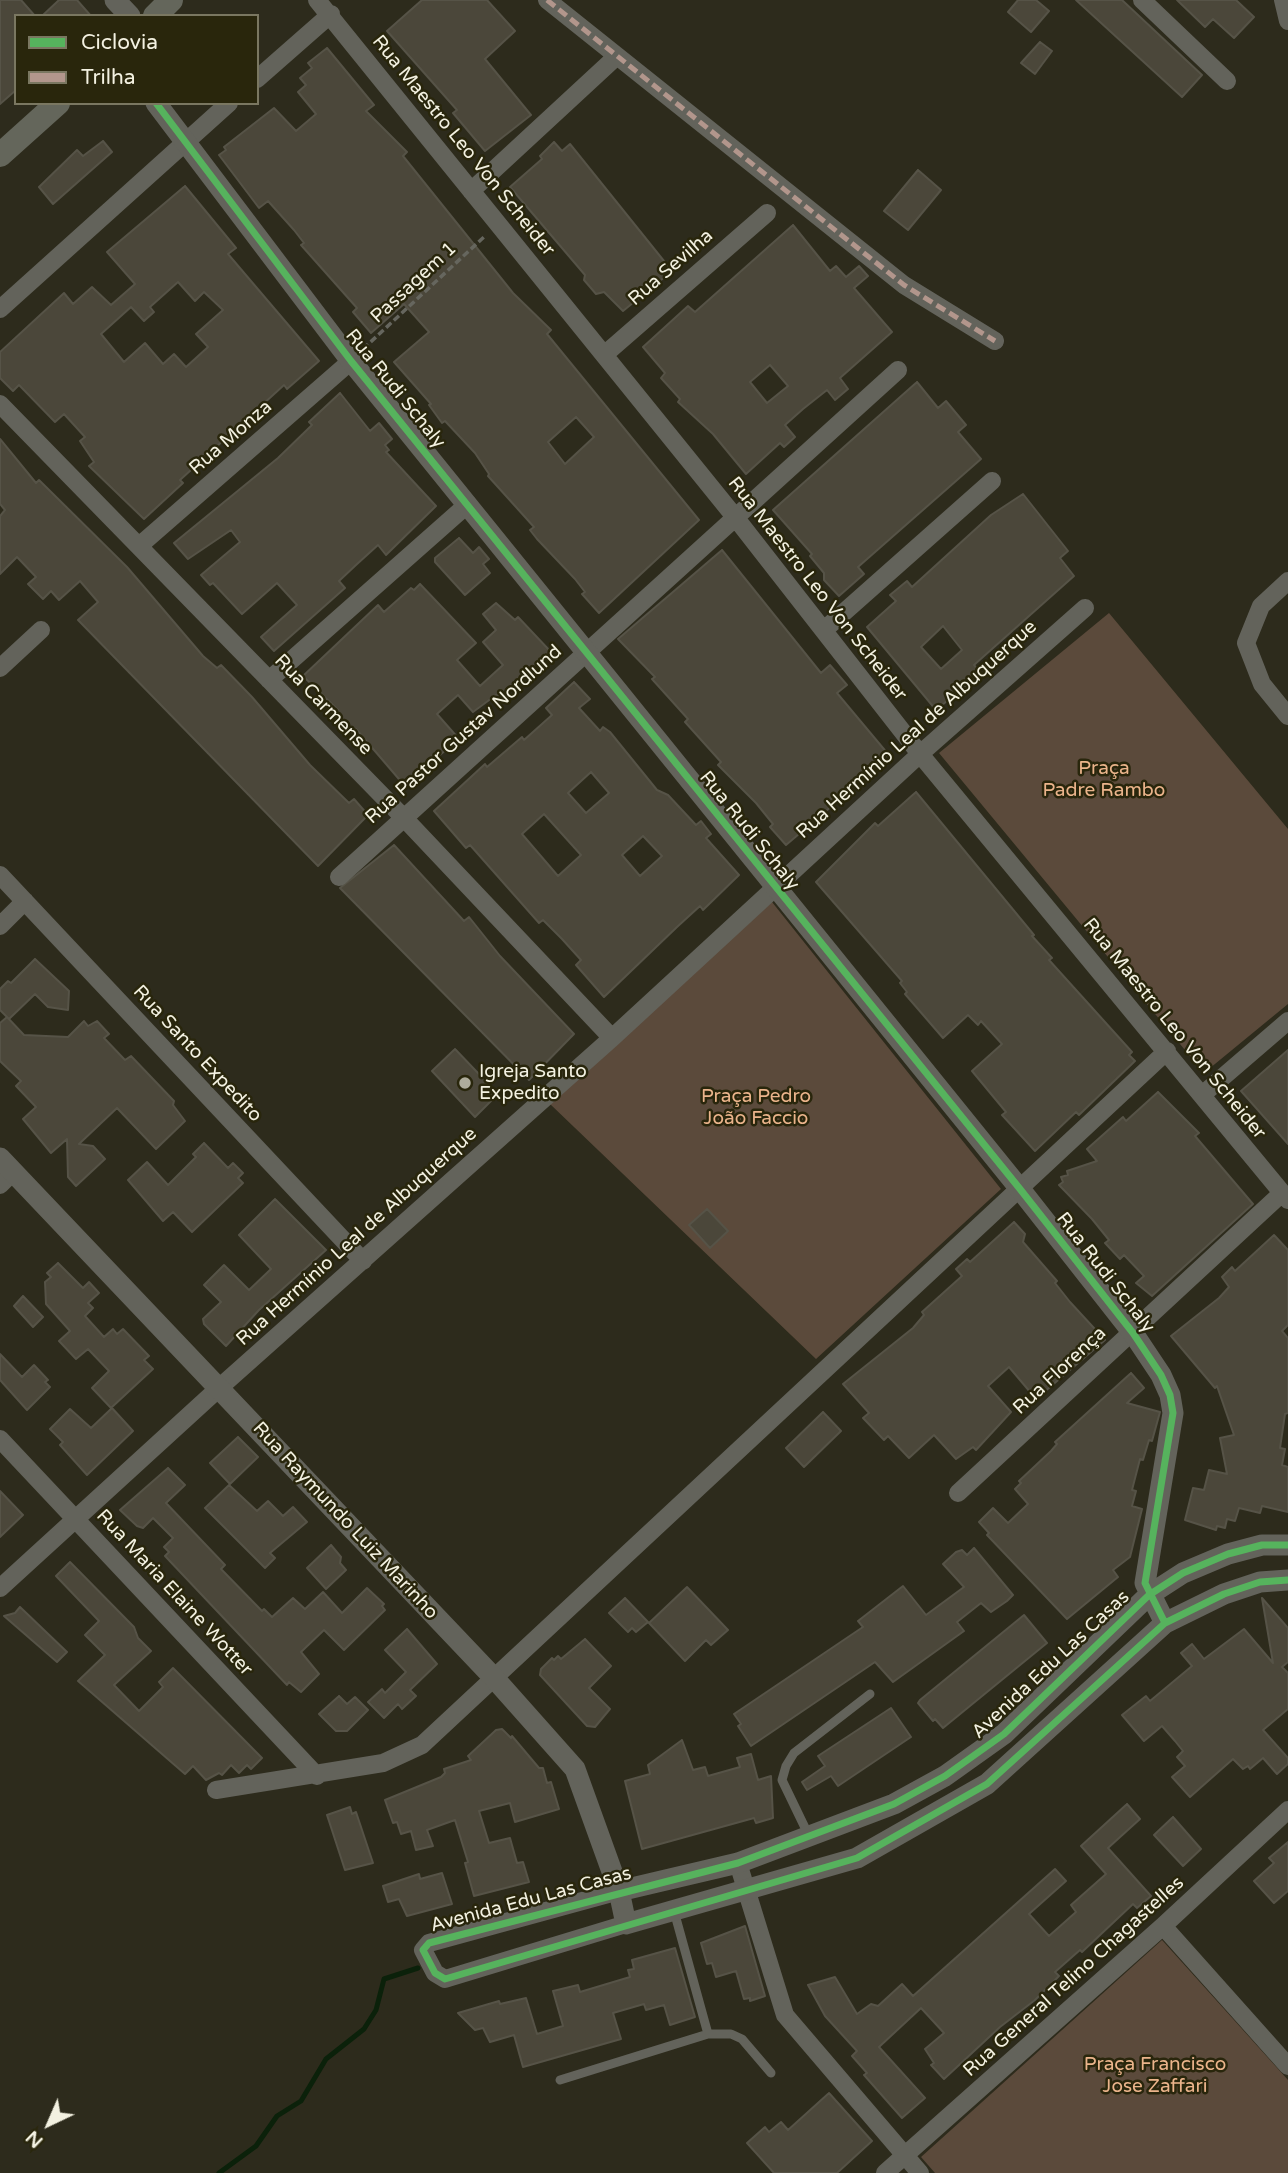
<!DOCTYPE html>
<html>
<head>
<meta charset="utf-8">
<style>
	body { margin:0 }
	#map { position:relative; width:1288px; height:2173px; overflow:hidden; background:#2d2b1c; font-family:"Varela Round",sans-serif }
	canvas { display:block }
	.legend { position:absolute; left:14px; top:14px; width:245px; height:91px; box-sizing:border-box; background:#29260c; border:2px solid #7a7761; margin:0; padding:9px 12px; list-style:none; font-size:21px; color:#f3f1e1 }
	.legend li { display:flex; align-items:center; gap:14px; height:35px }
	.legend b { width:35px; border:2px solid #7a7761 }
	.north { position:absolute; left:14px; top:2089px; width:70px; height:70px; -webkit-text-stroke:5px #29260c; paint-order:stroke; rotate:224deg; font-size:19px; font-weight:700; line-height:28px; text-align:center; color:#f3f1e1 }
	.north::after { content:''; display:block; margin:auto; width:24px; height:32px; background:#f3f1e1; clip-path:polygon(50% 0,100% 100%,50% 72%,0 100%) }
</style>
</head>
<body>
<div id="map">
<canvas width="1288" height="2173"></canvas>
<ul class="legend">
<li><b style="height:9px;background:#56b35d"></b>Ciclovia</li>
<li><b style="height:9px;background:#b2968c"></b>Trilha</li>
</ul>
<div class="north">N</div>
</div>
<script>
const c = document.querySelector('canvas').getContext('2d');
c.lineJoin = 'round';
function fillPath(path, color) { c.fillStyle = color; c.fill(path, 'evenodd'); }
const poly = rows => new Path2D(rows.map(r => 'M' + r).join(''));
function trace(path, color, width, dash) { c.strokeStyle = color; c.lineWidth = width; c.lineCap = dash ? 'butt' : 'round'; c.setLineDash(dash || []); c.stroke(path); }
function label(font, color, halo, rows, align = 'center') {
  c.font = font + ' "Varela Round",sans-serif'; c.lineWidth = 5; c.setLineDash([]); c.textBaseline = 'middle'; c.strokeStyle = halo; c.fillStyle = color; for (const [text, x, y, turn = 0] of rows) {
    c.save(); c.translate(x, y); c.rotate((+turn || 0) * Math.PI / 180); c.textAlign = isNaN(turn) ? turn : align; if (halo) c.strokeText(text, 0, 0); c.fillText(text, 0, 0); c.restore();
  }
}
const green = poly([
	[1109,613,1288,829,1288,1004,1204,1073,939,753],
	[772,902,1001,1189,816,1359,550,1104],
	[1162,1940,1288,2080,1288,2173,935,2173,921,2157]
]);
const stream = poly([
	[219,2173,256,2146,277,2116,301,2101,326,2059,364,2029,376,2010,384,1979,418,1968]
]);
const building = poly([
	[0,0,21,0,35,16,16,16,16,90,0,104,0,0],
	[59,0,77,0,91,16,42,16,59,0],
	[422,0,487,0,515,31,485,59,531,115,485,151,453,113,457,110,387,31,422,0],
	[1018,0,1036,0,1049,11,1031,32,1008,12,1018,0],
	[1076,0,1122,0,1202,75,1182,97,1076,0],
	[1177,0,1236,0,1254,17,1234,38,1213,19,1205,27,1177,0],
	[1040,42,1052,51,1035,74,1021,63,1040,42],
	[327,48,374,105,366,111,407,152,403,156,513,293,551,330,547,334,699,520,599,613,582,594,585,592,575,579,537,539,530,530,534,527,488,476,489,474,475,453,445,421,442,423,429,405,431,404,394,362,429,332,404,304,371,333,353,312,357,308,301,245,304,243,294,230,268,201,259,208,219,155,226,150,224,147,274,108,296,131,316,114,298,92,306,85,300,78,312,68,308,63,327,48],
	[576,417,594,437,565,464,548,442,576,417],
	[103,141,112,152,53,204,39,187,77,150,83,156,103,141],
	[554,142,562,151,570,144,672,271,623,311,604,292,596,294,584,280,585,275,510,187,542,159,540,156,554,142],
	[918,170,941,190,908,230,884,211,918,170],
	[185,186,236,248,228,254,319,361,287,389,284,385,180,480,183,483,144,519,89,466,94,462,80,441,85,437,64,414,55,422,19,385,13,391,0,378,0,352,64,293,73,304,92,287,111,305,135,284,107,252,185,186],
	[178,282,195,301,204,292,223,310,196,334,208,347,186,367,174,354,163,364,145,343,124,362,101,334,131,307,144,321,154,312,150,307,178,282],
	[793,225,830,271,836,266,846,277,859,266,868,276,854,288,892,332,840,378,848,389,835,400,827,390,803,409,785,425,795,437,784,447,780,443,746,474,713,434,678,402,680,399,661,378,665,373,643,347,688,306,695,312,793,225],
	[770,365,788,386,767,403,750,382,770,365],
	[917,382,938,408,946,401,966,425,958,432,981,459,858,567,864,574,839,596,824,580,824,573,810,556,812,554,773,510,917,382],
	[340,393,370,431,379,423,392,439,385,445,389,450,386,452,436,506,386,555,378,545,356,565,339,581,345,588,274,651,261,637,297,605,277,583,242,614,213,583,210,585,201,575,240,542,231,530,188,559,174,543,278,458,312,425,309,422,340,393],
	[0,439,36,483,39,480,127,567,203,656,217,668,221,665,252,697,310,765,349,803,354,799,368,815,318,866,78,620,98,602,80,581,59,600,51,591,43,599,28,584,36,577,17,557,0,574,0,516,5,510,0,504,0,439],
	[1023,494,1068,551,1060,558,1074,576,974,665,981,673,936,710,867,627,896,601,890,595,907,581,912,587,991,515,1023,494],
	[943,626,962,650,941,669,921,647,943,626],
	[459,538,473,553,479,547,489,559,483,564,490,573,465,595,435,562,435,558,459,538],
	[722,550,821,673,830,665,847,685,837,693,888,754,871,772,869,769,850,786,852,789,786,845,770,827,773,824,756,803,718,765,721,762,685,722,688,719,652,679,655,677,618,639,722,550],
	[420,584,476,643,457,660,480,686,503,665,483,642,496,630,483,614,496,603,515,620,518,617,551,652,500,700,496,695,473,712,458,695,437,714,459,739,404,785,356,729,351,733,334,714,338,710,303,676,378,605,384,612,411,588,414,590,420,584],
	[574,682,590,699,579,708,600,731,603,727,610,732,657,790,668,795,696,825,701,821,711,834,706,838,739,875,703,910,700,906,677,927,604,997,576,965,581,960,562,939,543,920,539,923,470,845,466,848,434,811,485,764,487,767,522,737,524,740,552,715,546,708,574,682],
	[591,772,609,793,586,813,568,793,591,772],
	[544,814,581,855,558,876,522,834,544,814],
	[643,836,662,856,640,876,622,855,643,836],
	[916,792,1034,935,1032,936,1052,958,1049,960,1132,1052,1129,1055,1135,1061,1079,1115,1076,1112,1035,1151,1002,1115,1006,1112,972,1071,1002,1044,981,1021,978,1025,968,1015,943,1038,905,994,907,992,900,983,902,981,816,882,875,823,878,826,916,792],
	[394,845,464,921,469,917,500,956,574,1034,529,1080,340,888,394,845],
	[35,959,69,991,68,1010,48,1007,35,994,9,1019,0,1010,0,989,8,981,11,983,35,959],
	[7,1017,24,1035,68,1037,84,1021,88,1026,97,1021,109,1034,104,1038,125,1060,131,1056,174,1101,173,1105,185,1121,156,1149,117,1108,79,1144,93,1146,105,1159,76,1186,68,1177,67,1139,51,1153,23,1119,36,1107,16,1086,21,1081,0,1061,0,1023,7,1017],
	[455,1049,498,1094,475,1117,432,1071,455,1049],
	[1288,1050,1288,1144,1241,1091,1288,1050],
	[1158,1092,1199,1133,1195,1136,1253,1204,1152,1296,1136,1283,1144,1276,1124,1255,1120,1259,1105,1243,1109,1240,1092,1219,1059,1185,1063,1182,1061,1177,1068,1175,1067,1171,1097,1161,1087,1149,1123,1117,1126,1121,1158,1092],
	[204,1143,228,1168,233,1163,243,1173,238,1178,243,1183,192,1232,173,1212,163,1221,128,1180,147,1162,168,1185,196,1157,193,1154,204,1143],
	[275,1199,326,1250,259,1310,226,1346,204,1324,203,1319,221,1302,204,1285,224,1265,249,1290,271,1269,239,1235,275,1199],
	[707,1209,728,1231,710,1248,689,1225,707,1209],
	[1014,1222,1025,1234,1023,1242,1057,1281,1055,1283,1070,1302,1105,1340,1036,1399,1009,1367,988,1386,1011,1412,976,1450,973,1447,956,1459,934,1435,909,1458,888,1436,884,1440,863,1418,869,1413,843,1384,913,1328,924,1315,922,1312,962,1276,956,1269,967,1259,970,1262,1014,1222],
	[1274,1235,1288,1250,1288,1325,1282,1331,1288,1338,1288,1413,1285,1414,1280,1448,1285,1449,1282,1465,1288,1467,1288,1512,1262,1506,1260,1513,1239,1508,1235,1521,1227,1519,1225,1528,1217,1526,1216,1530,1185,1520,1193,1488,1204,1490,1209,1470,1227,1474,1220,1438,1234,1435,1217,1386,1215,1388,1171,1336,1219,1298,1229,1287,1222,1277,1232,1267,1235,1271,1274,1235],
	[58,1263,83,1288,89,1282,99,1293,88,1303,93,1308,85,1316,104,1337,113,1329,117,1334,123,1329,149,1356,144,1360,153,1369,111,1408,92,1388,109,1371,88,1349,76,1359,59,1341,70,1331,46,1304,45,1282,51,1277,47,1273,58,1263],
	[23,1296,43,1317,33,1327,14,1306,23,1296],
	[0,1354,22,1377,34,1365,48,1380,45,1382,50,1387,27,1410,0,1380,0,1354],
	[1131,1373,1144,1388,1127,1403,1160,1412,1152,1441,1149,1440,1143,1460,1140,1459,1132,1490,1136,1491,1132,1506,1142,1509,1130,1557,1113,1570,1118,1577,1067,1619,987,1535,989,1533,979,1522,993,1508,1008,1523,1028,1504,1015,1489,1021,1483,1019,1481,1051,1451,1057,1444,1055,1442,1131,1373],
	[112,1408,133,1431,87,1475,60,1445,63,1442,50,1429,70,1409,91,1428,112,1408],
	[823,1412,841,1431,804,1467,786,1448,823,1412],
	[238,1437,258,1457,230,1484,210,1463,238,1437],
	[168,1468,185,1485,166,1503,225,1565,221,1569,262,1611,264,1609,272,1617,293,1598,305,1609,323,1592,342,1613,367,1588,384,1604,382,1606,385,1610,344,1650,324,1630,301,1652,319,1674,301,1692,289,1682,287,1685,165,1556,169,1552,164,1547,173,1538,153,1518,143,1528,137,1526,120,1510,168,1468],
	[229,1485,257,1511,268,1501,283,1516,293,1507,307,1522,270,1553,275,1558,265,1568,205,1508,229,1485],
	[0,1491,23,1515,0,1537,0,1491],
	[331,1545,341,1557,340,1563,346,1570,326,1589,307,1568,331,1545],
	[974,1548,1013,1595,1007,1601,991,1612,981,1603,957,1622,964,1631,893,1682,875,1662,751,1746,738,1726,741,1724,734,1714,863,1627,858,1621,903,1586,926,1615,964,1587,943,1564,956,1552,962,1550,967,1555,974,1548],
	[70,1562,134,1627,138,1638,151,1651,114,1685,139,1711,163,1687,159,1682,173,1668,262,1758,251,1769,247,1765,239,1773,231,1765,222,1775,219,1773,206,1780,193,1766,185,1774,78,1681,105,1655,85,1635,99,1621,56,1576,70,1562],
	[687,1587,728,1630,711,1645,706,1640,685,1661,649,1623,687,1587],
	[625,1598,648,1622,636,1632,632,1628,628,1632,609,1613,625,1598],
	[1262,1598,1288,1628,1288,1662,1282,1667,1288,1673,1288,1709,1263,1730,1288,1758,1288,1764,1277,1774,1263,1758,1250,1769,1248,1766,1243,1769,1233,1759,1190,1797,1172,1777,1185,1766,1177,1757,1183,1751,1175,1741,1162,1726,1144,1741,1122,1715,1146,1696,1150,1701,1192,1666,1181,1653,1192,1644,1204,1659,1244,1629,1273,1663,1262,1598],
	[20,1607,67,1652,57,1662,4,1616,15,1613,20,1607],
	[1024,1615,1047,1643,943,1728,935,1719,933,1721,918,1703,920,1700,1024,1615],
	[407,1629,437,1664,410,1690,416,1696,402,1709,398,1704,384,1718,368,1702,382,1689,385,1693,406,1672,385,1650,407,1629],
	[585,1639,611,1666,589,1688,610,1709,595,1727,587,1726,540,1675,541,1669,552,1658,554,1660,558,1656,561,1659,585,1639],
	[339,1696,347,1704,355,1697,368,1710,347,1731,336,1731,319,1714,339,1696],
	[891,1708,911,1737,838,1786,831,1776,807,1790,802,1782,825,1766,818,1756,891,1708],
	[502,1729,511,1738,512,1736,539,1768,543,1768,547,1783,551,1782,559,1809,515,1822,510,1803,479,1811,489,1843,510,1838,517,1863,523,1862,529,1882,474,1896,465,1863,468,1862,455,1820,427,1830,433,1846,416,1850,411,1831,401,1834,397,1822,393,1823,385,1800,441,1777,445,1773,444,1769,471,1760,468,1756,496,1730,502,1729],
	[682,1740,693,1770,705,1767,708,1776,740,1767,737,1758,751,1754,758,1780,771,1776,773,1818,756,1823,754,1818,642,1849,625,1781,650,1774,648,1765,682,1740],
	[1127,1804,1140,1819,1108,1848,1151,1896,1137,1908,1133,1904,1082,1952,1080,1950,1055,1972,1059,1976,1035,2000,1000,2027,944,2079,931,2065,934,2063,925,2049,944,2033,921,2008,879,2047,925,2098,902,2118,864,2075,867,2073,852,2056,857,2051,825,2016,808,1985,835,1977,857,2014,871,2004,878,2006,902,1984,913,1996,1055,1869,1066,1881,1029,1914,1049,1936,1076,1912,1071,1905,1106,1874,1081,1846,1127,1804],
	[350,1807,352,1814,356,1812,373,1863,345,1870,327,1815,350,1807],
	[1173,1817,1201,1849,1183,1866,1154,1835,1173,1817],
	[1288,1842,1288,1891,1274,1903,1254,1881,1274,1863,1269,1858,1288,1842],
	[442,1873,452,1904,407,1916,399,1899,388,1902,383,1886,419,1874,420,1879,442,1873],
	[745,1926,765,1996,750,2001,750,1998,744,1999,736,1971,716,1977,712,1963,707,1964,701,1943,745,1926],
	[675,1948,695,2017,670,2025,664,2005,646,2010,644,2004,613,2013,621,2039,523,2067,514,2035,490,2042,483,2028,475,2030,458,2013,499,2001,500,2004,526,1998,537,2034,563,2026,553,1991,578,1985,580,1992,630,1977,628,1970,634,1969,632,1960,675,1948],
	[829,2093,872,2141,837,2173,774,2173,747,2143,765,2127,769,2132,781,2122,788,2130,829,2093]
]);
const path = poly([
	[363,349,485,236]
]);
const service = poly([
	[809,1836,782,1780,786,1766,794,1753,870,1694],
	[674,1911,708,2034],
	[560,2080,708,2034,731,2034,742,2039,771,2073]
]);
const minor = poly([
	[317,0,735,517,920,754,1288,1200],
	[547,0,904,285,995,341],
	[1142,0,1227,81],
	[1283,0,1288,21],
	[257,79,331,14],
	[471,191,617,56],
	[0,309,229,103],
	[604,355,767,213],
	[0,404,404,818,612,1038],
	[139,546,351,361],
	[1288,581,1261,606,1246,643,1262,684,1288,716],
	[824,630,992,481],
	[0,668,41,630],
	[269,680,468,504],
	[0,875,363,1261],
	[339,877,898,370],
	[0,926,25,901],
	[1202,1095,1288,1021],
	[0,1185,13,1172],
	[0,1439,317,1776],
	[958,1493,1282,1193],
	[0,1588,219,1388,612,1038,920,754,1085,608],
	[216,1790,383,1763,422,1745,1167,1051],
	[738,1863,785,2015,920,2173],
	[619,1891,429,1943,423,1950,435,1973,445,1979,626,1924],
	[1163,1926,1288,2066],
	[885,2173,1163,1926,1288,1810]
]);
const tertiary = poly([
	[115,0,130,16],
	[156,103,351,361,1020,1189,1133,1333,1161,1375,1170,1395,1173,1413,1145,1583,1165,1623],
	[0,1158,495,1679,575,1769,619,1891,626,1924,857,1858,987,1784,1165,1623,1224,1594,1260,1582,1288,1580],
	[619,1891,738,1863,894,1804,945,1776,1004,1734,1149,1595,1183,1573,1228,1554,1262,1545,1288,1545]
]);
const secondary = poly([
	[155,16,171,0],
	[0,155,58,103]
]);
const quiet = poly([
	[547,0,904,285,995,341]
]);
const cycleway = poly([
	[156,103,351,361,1020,1189,1133,1333,1161,1375,1170,1395,1173,1413,1145,1583,1165,1623],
	[1288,1545,1262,1545,1228,1554,1183,1573,1149,1595,1004,1734,945,1776,894,1804,738,1863,429,1943,423,1950,435,1973,445,1979,857,1858,987,1784,1165,1623,1224,1594,1260,1582,1288,1580]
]);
const markers = [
	[465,1083,7,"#aeac9c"]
];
const streetNames = [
	["Rua Maestro Leo Von Scheider",463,146,51],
	["Rua Sevilha",671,268,-41],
	["Passagem 1",414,283,-43],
	["Rua Rudi Schaly",395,389,51],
	["Rua Monza",231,438,-41],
	["Rua Maestro Leo Von Scheider",817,589,52],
	["Rua Carmense",323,705,46],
	["Rua Hermínio Leal de Albuquerque",917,730,-42],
	["Rua Pastor Gustav Nordlund",464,735,-42],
	["Rua Rudi Schaly",749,831,51],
	["Rua Maestro Leo Von Scheider",1174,1029,51],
	["Rua Santo Expedito",197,1054,47],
	["Rua Hermínio Leal de Albuquerque",357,1237,-42],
	["Rua Rudi Schaly",1105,1273,52],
	["Rua Florença",1060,1371,-43],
	["Rua Raymundo Luiz Marinho",345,1521,47],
	["Rua Maria Elaine Wotter",174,1593,47],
	["Avenida Edu Las Casas",1051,1665,-43],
	["Avenida Edu Las Casas",531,1900,-15],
	["Rua General Telino Chagastelles",1074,1977,-42]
];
const parkNames = [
	["Praça",1104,769],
	["Padre Rambo",1104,791],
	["Praça Pedro",756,1097],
	["João Faccio",756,1119],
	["Praça Francisco",1155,2065],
	["Jose Zaffari",1155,2087]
];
const poiNames = [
	["Igreja Santo",479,1072],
	["Expedito",479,1094]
];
fillPath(green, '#5b4a3b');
trace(stream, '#0b210a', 5);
fillPath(building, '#4b473a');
trace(building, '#565347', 2);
trace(path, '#66665e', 3.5, [7, 3.5]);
trace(service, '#63635b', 9);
trace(minor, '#63635b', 18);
trace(tertiary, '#63635b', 21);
trace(secondary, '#64665b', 24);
trace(quiet, '#b2968c', 5, [10, 5]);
trace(cycleway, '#56b35d', 7);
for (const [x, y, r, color] of markers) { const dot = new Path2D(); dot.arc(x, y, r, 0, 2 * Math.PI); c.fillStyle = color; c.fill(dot); trace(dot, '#29260c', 2.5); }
label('19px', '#f3f1e1', '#29260c', streetNames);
label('19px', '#ebb48b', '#29260c', parkNames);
label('19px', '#f3f1e1', '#29260c', poiNames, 'left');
</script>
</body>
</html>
